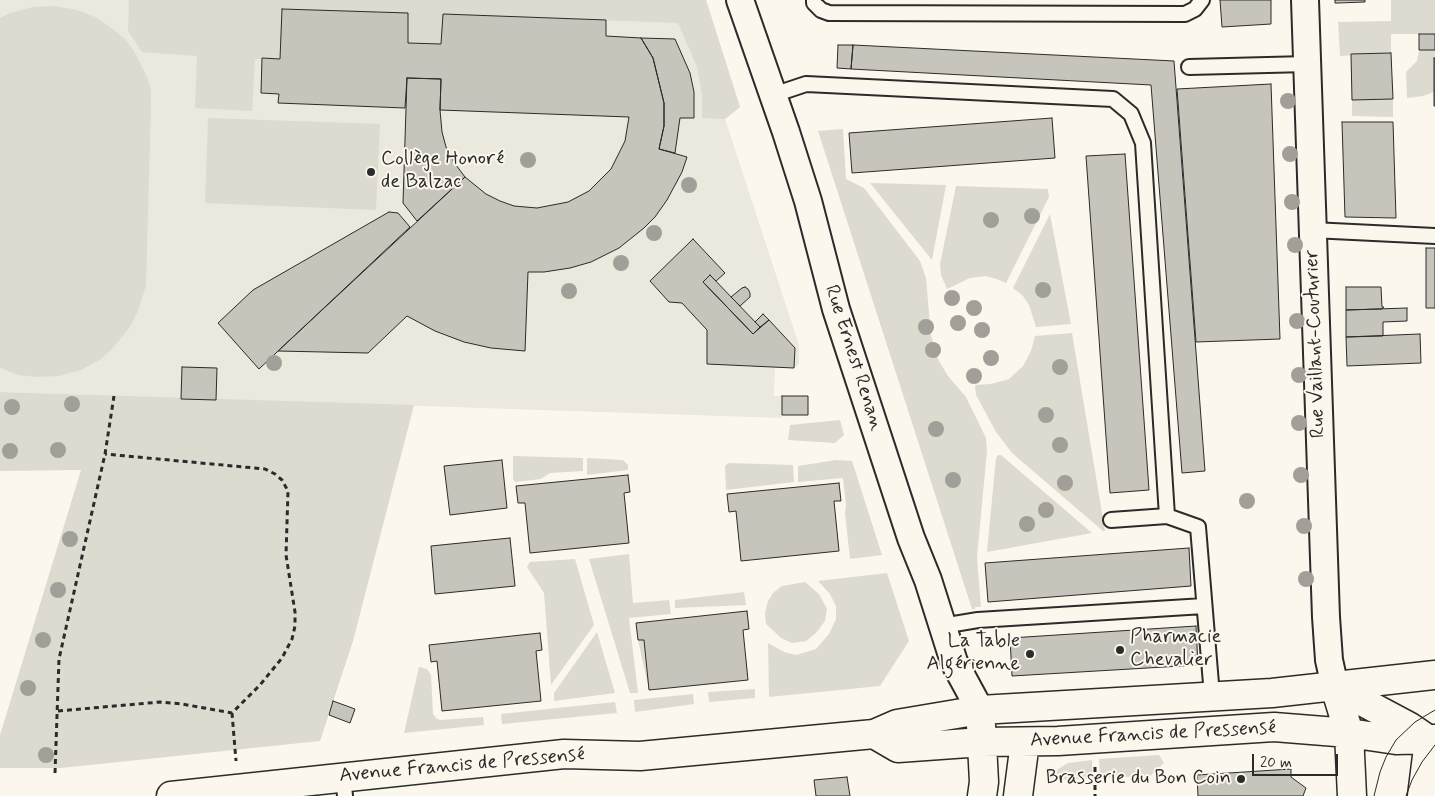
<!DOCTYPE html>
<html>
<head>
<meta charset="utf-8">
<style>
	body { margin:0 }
	#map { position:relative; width:1435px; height:796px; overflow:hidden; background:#fbf7ec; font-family:Mynerve,sans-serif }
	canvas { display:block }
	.scale { position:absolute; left:1252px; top:754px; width:86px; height:22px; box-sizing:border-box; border:2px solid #2b2b2b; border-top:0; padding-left:6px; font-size:15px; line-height:18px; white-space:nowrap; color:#2b2b2b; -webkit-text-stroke:4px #fbf7ec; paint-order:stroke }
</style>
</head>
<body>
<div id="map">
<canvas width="1435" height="796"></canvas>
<div class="scale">20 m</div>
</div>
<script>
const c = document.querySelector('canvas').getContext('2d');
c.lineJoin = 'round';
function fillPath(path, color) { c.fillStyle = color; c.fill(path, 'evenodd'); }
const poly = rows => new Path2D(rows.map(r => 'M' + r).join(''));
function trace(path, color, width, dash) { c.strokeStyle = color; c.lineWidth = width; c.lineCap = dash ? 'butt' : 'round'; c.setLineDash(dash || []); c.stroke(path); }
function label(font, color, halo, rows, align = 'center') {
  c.font = font + ' Mynerve,sans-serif'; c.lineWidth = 4; c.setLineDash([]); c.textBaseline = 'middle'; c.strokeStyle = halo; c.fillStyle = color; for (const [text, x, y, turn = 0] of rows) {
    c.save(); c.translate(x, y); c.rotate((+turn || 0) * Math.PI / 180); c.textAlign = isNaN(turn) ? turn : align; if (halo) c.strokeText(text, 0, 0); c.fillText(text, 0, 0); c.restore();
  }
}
const built = poly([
	[0,0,706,0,740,107,725,119,799,345,799,364,794,368,775,367,774,396,808,396,808,415,782,415,782,418,0,392]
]);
const green = poly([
	[129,0,706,0,740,107,725,119,702,118,702,95,697,67,678,23,443,14,441,44,408,43,408,13,282,9,280,59,255,59,252,111,195,108,197,56,142,52,128,31],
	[1391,0,1435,0,1435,34,1391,34,1391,53,1340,56,1338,22,1391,21],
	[53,6,73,9,83,12,95,17,113,29,125,39,134,51,147,77,151,91,151,104,146,286,137,313,130,327,112,349,101,359,81,370,58,376,38,377,18,375,0,368,0,18,10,13,33,7],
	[1419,50,1435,50,1434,92,1423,96,1407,98,1406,72,1417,61],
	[1393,99,1393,117,1352,116,1352,100],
	[208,118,380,124,376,210,205,203],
	[843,129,846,179,864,188,920,261,926,278,931,336,939,361,948,376,966,397,986,438,987,451,977,557,981,607,975,607,975,609,972,609,818,131],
	[870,183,946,185,932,260],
	[956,186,1048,189,1049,197,1006,283,997,279,985,276,970,278,947,289,941,275,940,264],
	[1050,214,1071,324,1036,327,1029,305,1023,296,1013,288],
	[1072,333,1105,531,1103,531,1012,453,996,432,976,395,975,385,991,384,1009,379,1023,366,1031,351,1035,336],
	[0,392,414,405,353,641,320,741,61,768,0,768,0,735,81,470,0,471],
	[840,420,844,435,835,443,788,440,790,425],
	[998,455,1001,455,1092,533,987,552,996,458],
	[513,456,583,458,583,471,550,473,541,479,515,482,513,479],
	[587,458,623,460,628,465,628,470,587,475],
	[836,460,852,461,882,555,850,559,845,513,846,506,843,478,798,482,798,466],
	[728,463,793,465,794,482,726,490,725,466],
	[629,554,633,603,669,600,671,614,629,618,638,693,630,693,589,559],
	[575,559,594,625,551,685,544,593,527,567,530,562],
	[887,573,909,641,880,686,769,697,768,643,784,652,796,655,816,649,829,634,836,619,836,606,830,594,818,581],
	[805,582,819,594,827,609,825,621,816,633,806,641,792,643,781,638,766,624,765,613,768,601,773,593,782,586],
	[744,592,746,605,675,608,675,600],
	[597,632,615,693,554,701,554,693],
	[638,640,644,640,649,690],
	[419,667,427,669,431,675,433,714,437,719,441,720,483,717,484,725,404,733],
	[755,689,755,698,709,702,708,692],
	[693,694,694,704,635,712,634,700],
	[615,702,617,713,502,724,501,714],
	[1159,755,1164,763,1150,776,1100,778,1099,759],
	[1092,760,1092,779,1051,780,1058,769,1068,763]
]);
const building = poly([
	[1220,0,1271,0,1271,24,1222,27,1220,0],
	[1335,0,1365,0,1365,2,1338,3,1335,3,1335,0],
	[282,9,408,13,408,43,441,44,443,14,606,20,606,36,641,38,653,58,664,103,664,126,659,149,687,157,682,172,667,200,655,217,644,228,619,248,591,262,570,268,544,272,528,272,525,351,491,348,464,342,435,331,407,316,368,353,278,351,465,177,486,194,500,201,514,206,537,208,568,202,589,191,611,169,625,141,629,117,440,110,441,79,407,78,405,108,278,103,279,94,261,93,262,58,280,59,282,9],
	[1419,34,1435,34,1435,50,1419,50,1419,34],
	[641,38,675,39,690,73,694,92,694,118,680,118,675,153,659,149,664,126,664,103,653,58,641,38],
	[838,45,853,45,851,69,837,68,838,45],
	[853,45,1174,61,1205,471,1182,473,1151,85,851,69,853,45],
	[1391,53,1393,99,1352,100,1351,54,1391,53],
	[1434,58,1435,58,1435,106,1434,106,1434,58],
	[407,78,441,79,440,110,442,132,446,147,453,161,465,177,417,221,403,203,407,78],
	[1271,84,1280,339,1196,342,1177,89,1271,84],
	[1052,118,1055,158,852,173,849,133,1052,118],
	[1342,122,1393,122,1396,218,1345,217,1342,122],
	[1125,154,1149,490,1110,493,1086,156,1125,154],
	[389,212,398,213,410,227,259,369,218,323,253,290,389,212],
	[693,239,725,273,716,281,710,275,703,282,753,334,769,320,795,348,794,368,707,364,707,330,682,303,669,302,650,281,693,239],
	[1426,248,1435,248,1435,308,1426,308,1426,248],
	[710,275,760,327,753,334,703,282,710,275],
	[745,287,748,289,750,293,750,297,740,306,731,297,742,288,745,287],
	[1346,287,1381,287,1382,307,1384,307,1382,309,1346,310,1346,287],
	[1407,308,1407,321,1383,322,1383,336,1346,337,1346,310,1407,308],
	[763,314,769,320,760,327,755,322,763,314],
	[1420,334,1421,363,1347,366,1346,337,1420,334],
	[182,367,217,368,216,400,181,399,182,367],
	[782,396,808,396,808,415,782,415,782,396],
	[502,460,507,508,450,515,444,466,502,460],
	[628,475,630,492,624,493,629,543,530,553,525,503,518,503,516,486,628,475],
	[839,483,841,501,834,501,839,551,741,561,736,511,729,512,727,494,839,483],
	[510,538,515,586,435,594,431,546,510,538],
	[1189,548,1191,586,988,602,985,563,1189,548],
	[747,611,749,629,743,630,748,680,649,690,644,640,638,640,636,623,747,611],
	[1196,626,1198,665,1012,676,1010,638,1196,626],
	[540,633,542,650,536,651,541,701,442,711,437,661,431,662,429,645,540,633],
	[333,701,355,709,350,723,329,715,333,701],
	[1291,769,1291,777,1306,788,1303,796,1198,796,1197,775,1291,769],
	[847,777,850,796,816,796,814,780,847,777]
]);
const path = poly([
	[58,711,160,702,182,704,232,713,260,685,282,658,292,639,295,626,295,612,286,555,288,491,282,480,275,474,265,469,105,454],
	[232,713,236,761],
	[1095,767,1095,796],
	[55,773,59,659,105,454,114,396]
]);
const lane = poly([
	[814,0,814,3,821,10,829,13,1185,14,1195,9,1202,0],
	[1189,67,1307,64],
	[773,95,806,84,1113,99,1131,114,1143,143,1167,516,1198,527,1212,696],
	[1312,230,1435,236],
	[1111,520,1167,516],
	[942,626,978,620,1204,606],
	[343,777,345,796]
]);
const street = poly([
	[740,0,786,132,808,201,836,309,911,538,928,580,954,662,980,710],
	[1305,0,1326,617,1329,660,1335,687]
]);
const secondary = poly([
	[1335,687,1349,733,1352,796],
	[1335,687,1410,727,1429,740],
	[981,725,984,782,982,796],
	[874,734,898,748,982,742,1058,741,1274,727,1349,733,1396,740,1435,739],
	[171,796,564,754,640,756,874,734,897,724,980,710,1272,693,1435,675],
	[1018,796,1025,742],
	[1422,796,1429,740]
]);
const tram = poly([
	[1374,796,1380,772,1386,757,1396,740,1415,722,1435,710],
	[1406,796,1412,780,1422,762,1435,745]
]);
const trees = [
	[1288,101],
	[1290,154],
	[528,160],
	[689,185],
	[1292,202],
	[1032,216],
	[991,220],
	[654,233],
	[1295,245],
	[621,263],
	[1043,290],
	[569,291],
	[952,298],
	[974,308],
	[1297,321],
	[958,323],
	[926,327],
	[982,330],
	[933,350],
	[991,358],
	[274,363],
	[1060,367],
	[1299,375],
	[974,376],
	[72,404],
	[12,407],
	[1046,415],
	[1299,423],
	[936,429],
	[1060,445],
	[58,450],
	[10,451],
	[1301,475],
	[953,480],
	[1065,483],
	[1247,501],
	[1046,510],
	[1027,524],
	[1304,526],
	[70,539],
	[1306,579],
	[58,590],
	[43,640],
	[28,688],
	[46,755]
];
const markers = [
	[371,172,5,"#2b2b2b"],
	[1120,650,5,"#2b2b2b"],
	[1030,654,5,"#2b2b2b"],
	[1241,779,5,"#2b2b2b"]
];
const poiNames = [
	["Collège Honoré",381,160],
	["de Balzac",381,183],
	["Pharmacie",1130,638],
	["Chevalier",1130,661],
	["La Table",1020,642,"right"],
	["Algérienne",1020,665,"right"],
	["Brasserie du Bon Coin",1231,779,"right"]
];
const streetNames = [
	["Rue Vaillant-Couturier",1316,344,-92],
	["Rue Ernest Renan",853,358,72],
	["Avenue Francis de Pressensé",1153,735,-3],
	["Avenue Francis de Pressensé",462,766,-5]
];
fillPath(built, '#ebe8de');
fillPath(green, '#dddad0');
fillPath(building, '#c7c4bc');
trace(building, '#2b2b2b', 1);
trace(lane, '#2b2b2b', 18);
trace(street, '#2b2b2b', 30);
trace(secondary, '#2b2b2b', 31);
trace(path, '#2b2b2b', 3, [5, 4]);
trace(lane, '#fbf7ec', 14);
trace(street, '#fbf7ec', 26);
trace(secondary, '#fbf7ec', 28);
trace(tram, '#2b2b2b', 1);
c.fillStyle = '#a19f98';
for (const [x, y] of trees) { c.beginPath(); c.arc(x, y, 8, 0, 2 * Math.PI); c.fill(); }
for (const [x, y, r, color] of markers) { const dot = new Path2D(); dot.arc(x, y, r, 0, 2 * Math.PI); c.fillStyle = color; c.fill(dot); trace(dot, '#fbf7ec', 2); }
label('20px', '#2b2b2b', '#fbf7ec', poiNames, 'left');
label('20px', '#2b2b2b', '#fbf7ec', streetNames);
</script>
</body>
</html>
